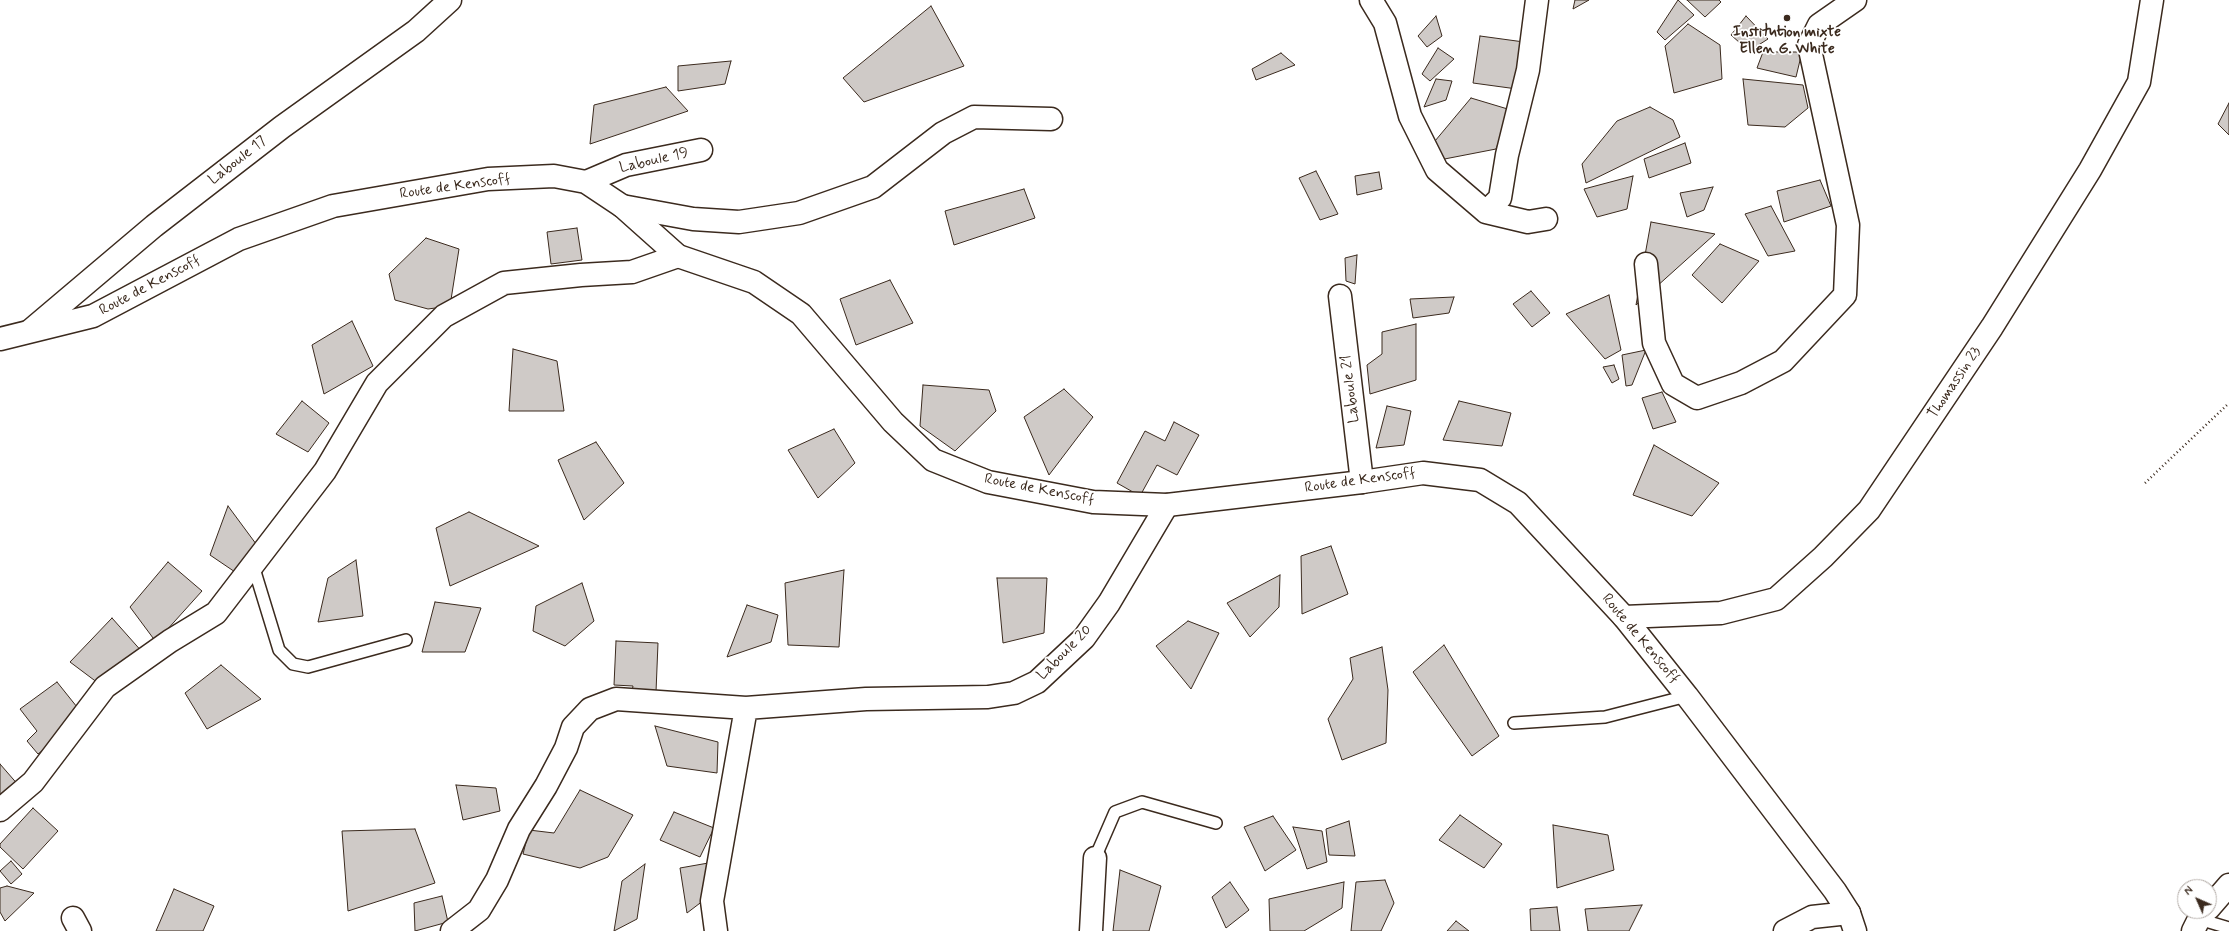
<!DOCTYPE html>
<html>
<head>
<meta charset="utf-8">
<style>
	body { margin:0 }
	#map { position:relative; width:2229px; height:931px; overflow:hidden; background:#fff; font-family:Mynerve,sans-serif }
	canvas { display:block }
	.north { position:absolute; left:2177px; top:879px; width:40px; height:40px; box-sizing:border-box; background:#fff; border:1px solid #b1aaa5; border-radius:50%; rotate:315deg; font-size:11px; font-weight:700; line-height:16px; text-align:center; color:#3b2a1e }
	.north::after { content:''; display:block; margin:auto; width:14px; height:18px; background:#3b2a1e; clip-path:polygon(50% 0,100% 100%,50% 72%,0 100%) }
</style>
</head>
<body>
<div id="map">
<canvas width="2229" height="931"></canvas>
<div class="north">N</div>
</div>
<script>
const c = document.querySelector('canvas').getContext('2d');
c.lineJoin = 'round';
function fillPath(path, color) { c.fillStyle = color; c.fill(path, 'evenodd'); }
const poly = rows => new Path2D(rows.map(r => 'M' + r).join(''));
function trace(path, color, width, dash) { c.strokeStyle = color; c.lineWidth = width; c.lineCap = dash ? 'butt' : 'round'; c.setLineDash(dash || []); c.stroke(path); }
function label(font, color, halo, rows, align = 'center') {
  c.font = font + ' Mynerve,sans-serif'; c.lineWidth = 3.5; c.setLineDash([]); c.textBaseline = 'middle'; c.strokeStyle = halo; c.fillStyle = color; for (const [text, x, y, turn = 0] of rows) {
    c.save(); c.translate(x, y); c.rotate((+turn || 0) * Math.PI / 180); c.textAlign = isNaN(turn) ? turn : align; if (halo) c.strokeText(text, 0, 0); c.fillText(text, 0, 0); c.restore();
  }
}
const building = poly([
	[1575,0,1589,0,1573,9,1575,0],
	[1678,0,1694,15,1665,40,1657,32,1678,0],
	[1687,0,1719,0,1721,2,1705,17,1687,0],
	[931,6,964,66,864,102,843,78,931,6],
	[1436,16,1442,36,1427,47,1418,36,1436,16],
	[1746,16,1768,39,1749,51,1731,35,1746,16],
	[1688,24,1720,45,1722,79,1674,93,1665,46,1688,24],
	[1480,36,1524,42,1517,89,1473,83,1480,36],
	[1438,48,1454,59,1430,81,1422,74,1438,48],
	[1763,52,1802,52,1796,77,1757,68,1763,52],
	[1281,53,1295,65,1256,80,1252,69,1281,53],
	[731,61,725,84,678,91,678,66,731,61],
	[1436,79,1452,81,1446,100,1424,107,1436,79],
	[1743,79,1803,85,1808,108,1785,127,1748,125,1743,79],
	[666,87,688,111,590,144,594,105,666,87],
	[1471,98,1511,110,1496,149,1429,162,1435,141,1471,98],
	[2229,103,2229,135,2218,124,2229,103],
	[1650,107,1673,120,1680,137,1586,183,1582,164,1617,121,1650,107],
	[1685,143,1691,163,1649,178,1644,159,1685,143],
	[1316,171,1338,214,1320,220,1299,178,1316,171],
	[1379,172,1382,189,1357,195,1355,176,1379,172],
	[1633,176,1627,209,1597,217,1584,189,1633,176],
	[1820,180,1831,206,1784,222,1777,191,1820,180],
	[1713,187,1704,210,1687,217,1680,193,1713,187],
	[1024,189,1035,218,954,245,945,211,1024,189],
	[1771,206,1795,251,1768,256,1745,214,1771,206],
	[1651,222,1715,234,1636,305,1651,222],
	[577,228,582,260,551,264,547,232,577,228],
	[426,238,459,249,450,306,428,309,395,300,389,274,426,238],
	[1720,244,1759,261,1722,303,1692,275,1720,244],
	[1357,255,1355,284,1346,281,1345,258,1357,255],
	[890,280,913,323,856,345,840,299,890,280],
	[1531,291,1550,313,1532,327,1513,304,1531,291],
	[1609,295,1621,350,1605,359,1566,314,1609,295],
	[1454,297,1449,313,1413,318,1410,299,1454,297],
	[352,321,373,366,324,394,312,345,352,321],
	[1416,324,1416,380,1370,394,1367,365,1382,354,1382,332,1416,324],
	[513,349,557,361,564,411,509,411,513,349],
	[1646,350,1632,385,1626,386,1622,355,1646,350],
	[1614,365,1619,379,1612,383,1603,367,1614,365],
	[923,385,989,390,996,411,955,451,920,426,923,385],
	[1064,389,1093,417,1049,475,1024,417,1064,389],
	[1662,392,1676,422,1653,429,1642,398,1662,392],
	[302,401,329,423,308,452,276,434,302,401],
	[1459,401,1511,413,1502,446,1443,440,1459,401],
	[1387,406,1411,411,1404,445,1376,448,1387,406],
	[1174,422,1199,435,1177,475,1157,465,1140,496,1117,483,1145,431,1165,441,1174,422],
	[834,429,855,463,818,498,788,450,834,429],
	[596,442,624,483,584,520,558,460,596,442],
	[1654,445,1719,483,1692,516,1633,495,1654,445],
	[228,506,262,552,238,574,210,555,228,506],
	[469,512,539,546,450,586,436,528,469,512],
	[1331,546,1348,594,1302,614,1301,556,1331,546],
	[356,560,363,616,318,622,328,578,356,560],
	[168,562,202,591,156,642,130,607,168,562],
	[844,570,839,647,788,645,785,583,844,570],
	[1280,575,1279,607,1250,637,1227,603,1280,575],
	[997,578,1047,578,1044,633,1003,643,997,578],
	[582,583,594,621,565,646,533,631,536,606,582,583],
	[435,602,481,608,465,652,422,652,435,602],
	[747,605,778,615,771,642,727,657,747,605],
	[112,618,144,654,106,689,70,662,112,618],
	[1188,621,1219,633,1191,689,1156,646,1188,621],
	[616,641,658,643,656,692,632,691,633,686,614,685,616,641],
	[1444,645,1499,736,1472,756,1413,672,1444,645],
	[1382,647,1388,690,1386,743,1342,760,1328,719,1353,679,1350,658,1382,647],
	[221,665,261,699,207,729,185,693,221,665],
	[57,682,85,717,38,754,27,741,37,731,20,709,57,682],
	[655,726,718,742,717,773,667,766,655,726],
	[0,764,20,787,0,805,0,764],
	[456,785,496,788,500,811,463,820,456,785],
	[580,790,633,815,608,857,580,868,523,854,529,830,554,833,580,790],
	[33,808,58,831,23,869,0,847,0,844,33,808],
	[674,812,714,828,700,857,660,840,674,812],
	[1460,815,1502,844,1484,868,1439,840,1460,815],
	[1273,816,1296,850,1265,871,1244,827,1273,816],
	[1349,821,1355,856,1329,855,1326,829,1349,821],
	[1553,825,1608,835,1614,870,1557,888,1553,825],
	[1293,827,1322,831,1327,862,1307,869,1293,827],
	[415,829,435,883,348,911,342,831,415,829],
	[11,861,22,874,11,884,0,871,11,861],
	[714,862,708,897,687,913,680,868,714,862],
	[645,864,637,919,614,931,622,881,645,864],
	[1120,870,1161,886,1149,931,1113,931,1120,870],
	[1385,880,1394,903,1381,931,1351,931,1356,882,1385,880],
	[1230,882,1249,910,1226,928,1212,897,1230,882],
	[1344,882,1342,908,1304,931,1270,931,1269,899,1344,882],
	[7,886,34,893,5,921,0,912,0,888,7,886],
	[174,889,214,906,203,931,156,931,174,889],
	[442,896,448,922,415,931,414,903,442,896],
	[1642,905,1629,931,1588,931,1585,909,1642,905],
	[1557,907,1560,931,1531,931,1530,909,1557,907],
	[1456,921,1469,931,1447,931,1456,921]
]);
const path = poly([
	[2145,483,2229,403]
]);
const lane = poly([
	[253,565,279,650,293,664,308,667,406,640],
	[1514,723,1605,717,1687,696],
	[1095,858,1115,812,1142,802,1216,823],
	[2199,919,2229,928]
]);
const street = poly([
	[1371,0,1385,23,1410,116,1437,170,1486,212,1528,222,1546,219],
	[586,182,626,165,701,150],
	[622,206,693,219,739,222,799,213,873,187,943,133,974,117,1051,119],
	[1486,212,1500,198,1507,155,1528,70,1537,0],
	[1646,264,1654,343,1673,384,1697,398,1741,383,1783,361,1845,295,1848,225,1809,45,1819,25,1855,0],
	[1340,296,1362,482],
	[31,330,154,226,282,127,416,31,450,0],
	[1624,617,1721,613,1776,599,1823,557,1869,510,1992,327,2090,170,2139,82,2152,0],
	[0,810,33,782,105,687,170,641,216,613,325,471,377,383,444,316,504,283,581,275,632,272,678,256],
	[2209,908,2229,885],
	[73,918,80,931],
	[452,931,479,910,497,880,519,829,546,786,566,748,573,727,590,709,616,699,746,708,866,699,988,697,1014,693,1037,682,1084,638,1109,603,1167,505],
	[716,931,712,901,746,708],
	[1091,931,1095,858],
	[1785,931,1812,917,1849,913],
	[2193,931,2199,919,2206,911]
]);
const secondary = poly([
	[0,339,93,316,239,239,333,206,488,179,554,176,586,182,622,206,678,256,754,282,801,314,893,422,933,460,988,482,1093,502,1167,505,1362,482,1423,473,1480,480,1518,503,1624,617,1687,696,1835,891,1849,913,1855,931]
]);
const markers = [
	[1787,18,4,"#3b2a1e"]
];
const poiNames = [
	["Institution mixte",1787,33],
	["Ellen G. White",1787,50]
];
const streetNames = [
	["Laboule 17",238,161,-38],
	["Laboule 19",654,161,-13],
	["Route de Kenscoff",455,187,-8],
	["Route de Kenscoff",150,286,-28],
	["Thomassin 23",1955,383,-56],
	["Laboule 21",1351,389,-97],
	["Route de Kenscoff",1360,481,-8],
	["Route de Kenscoff",1039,490,11],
	["Route de Kenscoff",1640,639,50],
	["Laboule 20",1065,653,-45]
];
fillPath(building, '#cfcac7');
trace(building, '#3b2a1e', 1);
trace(lane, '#3b2a1e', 14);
trace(street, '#3b2a1e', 25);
trace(secondary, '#3b2a1e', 25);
trace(path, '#3b2a1e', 2.5, [1, 3]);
trace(lane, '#fff', 11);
trace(street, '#fff', 22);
trace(secondary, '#fff', 22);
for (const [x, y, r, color] of markers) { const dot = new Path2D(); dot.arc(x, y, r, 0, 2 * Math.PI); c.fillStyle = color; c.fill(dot); trace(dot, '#fff', 1.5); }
label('bold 15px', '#3b2a1e', '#fff', poiNames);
label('15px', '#3b2a1e', '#fff', streetNames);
</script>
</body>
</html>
